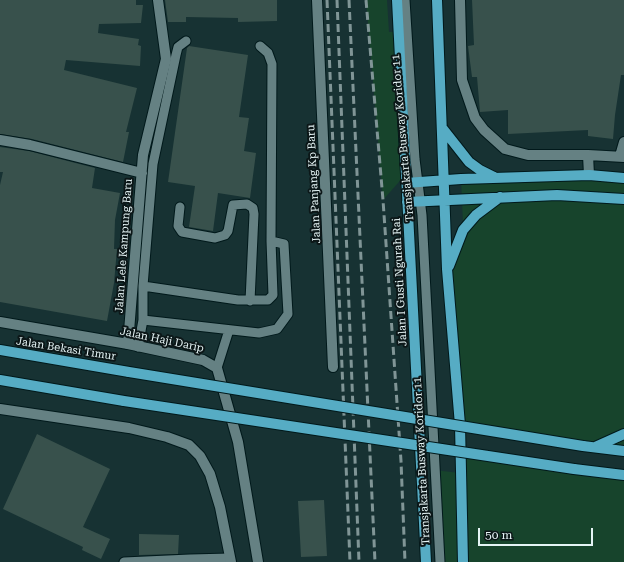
<!DOCTYPE html>
<html>
<head>
<meta charset="utf-8">
<style>
	body { margin:0 }
	#map { position:relative; width:624px; height:562px; overflow:hidden; background:#173233; font-family:"Roboto Serif",serif }
	canvas { display:block }
	.scale { position:absolute; left:478px; top:528px; width:115px; height:18px; box-sizing:border-box; border:2px solid #e5f4f5; border-top:0; padding-left:5px; font-size:12px; line-height:14px; white-space:nowrap; color:#e5f4f5; -webkit-text-stroke:3px #0c1718; paint-order:stroke }
</style>
</head>
<body>
<div id="map">
<canvas width="624" height="562"></canvas>
<div class="scale">50 m</div>
</div>
<script>
const c = document.querySelector('canvas').getContext('2d');
c.lineJoin = 'round';
function fillPath(path, color) { c.fillStyle = color; c.fill(path, 'evenodd'); }
const poly = rows => new Path2D(rows.map(r => 'M' + r).join(''));
function trace(path, color, width, dash) { c.strokeStyle = color; c.lineWidth = width; c.lineCap = dash ? 'butt' : 'round'; c.setLineDash(dash || []); c.stroke(path); }
function label(font, color, halo, rows, align = 'center') {
  c.font = font + ' "Roboto Serif",serif'; c.lineWidth = 4; c.setLineDash([]); c.textBaseline = 'middle'; c.strokeStyle = halo; c.fillStyle = color; for (const [text, x, y, turn = 0] of rows) {
    c.save(); c.translate(x, y); c.rotate((+turn || 0) * Math.PI / 180); c.textAlign = isNaN(turn) ? turn : align; if (halo) c.strokeText(text, 0, 0); c.fillText(text, 0, 0); c.restore();
  }
}
const green = poly([
	[366,0,387,0,389,32,399,32,406,174,383,200],
	[624,178,624,451,460,425,447,269,467,218,463,224,461,179],
	[460,452,624,475,624,562,440,562,434,470,460,473]
]);
const building = poly([
	[0,0,136,0,136,5,143,5,141,23,99,24,98,33,139,39,138,45,141,46,140,66,66,60,64,70,137,88,126,132,129,132,123,162,32,139,0,134],
	[165,0,277,0,277,21,238,22,238,18,186,17,186,22,168,22],
	[472,0,624,0,624,75,621,75,615,115,613,139,588,136,588,130,508,134,508,110,480,112,477,77,472,77,468,46,474,45],
	[189,46,248,55,239,117,249,118,244,151,256,153,250,198,218,193,213,231,189,227,195,186,168,182,187,48],
	[0,147,29,151,95,168,92,188,120,193,115,220,114,249,117,249,114,283,107,321,0,302,0,185,3,172,0,172],
	[37,434,110,469,83,527,110,539,101,559,82,550,83,547,3,509],
	[324,500,327,556,301,557,298,501],
	[139,534,179,535,178,554,139,555]
]);
const service = poly([
	[405,0,415,159,422,215,440,562],
	[180,207,178,226,182,232,215,238,225,235,228,231,233,205,247,204,253,208,254,214,250,301],
	[143,286,238,300,268,300,273,295,271,241],
	[143,320,259,333,277,329,288,314,284,244,271,241,272,64,268,53,260,46],
	[138,347,143,320,143,286,153,164,176,55,178,47,186,41],
	[217,368,229,330],
	[124,562,190,559],
	[190,562,190,559,230,558]
]);
const minor = poly([
	[317,0,333,367],
	[460,0,462,80,475,118,484,130,505,149,528,155,588,155,624,157],
	[0,140,30,145,142,173],
	[588,155,589,175],
	[620,156,624,142],
	[128,344,143,155,166,59,158,0]
]);
const secondary = poly([
	[0,322,128,344,203,360,217,368,238,442,258,562],
	[0,409,129,428,167,437,189,445,200,456,210,474,220,507,231,562]
]);
const primary = poly([
	[397,0,426,562],
	[437,0,447,269,460,425,463,562],
	[443,129,469,162,480,170,494,177],
	[406,183,461,179,589,175,624,178],
	[407,202,557,195,624,199],
	[449,266,463,230,476,215,500,197],
	[0,350,129,372],
	[0,380,124,401],
	[583,446,624,451],
	[595,447,624,434],
	[574,469,624,475]
]);
const rail = poly([
	[327,0,350,562],
	[337,0,359,562],
	[349,0,375,562],
	[366,0,383,200,401,461,405,562]
]);
const primaryBridge = poly([
	[129,372,583,446],
	[124,401,574,469]
]);
const streetNames = [
	["Transjakarta Busway Koridor 11",403,138,-95],
	["Jalan Panjang Kp Baru",314,184,-93],
	["Jalan Lele Kampung Baru",124,246,-86],
	["Jalan I Gusti Ngurah Rai",400,282,-93],
	["Jalan Haji Darip",162,340,12],
	["Jalan Bekasi Timur",66,349,9],
	["Transjakarta Busway Koridor 11",422,461,-93]
];
fillPath(green, '#17442c');
fillPath(building, '#38514c');
trace(service, '#01191b', 11);
trace(minor, '#01191b', 12);
trace(secondary, '#01191b', 12);
trace(primary, '#01191b', 12);
trace(service, '#658183', 9);
trace(minor, '#658183', 10);
trace(secondary, '#658183', 10);
trace(primary, '#56acc4', 10);
trace(rail, '#809596', 3, [8, 4]);
trace(primaryBridge, '#01191b', 12, []);
trace(primaryBridge, '#56acc4', 10);
label('11px', '#e5f4f5', '#0c1718', streetNames);
</script>
</body>
</html>
